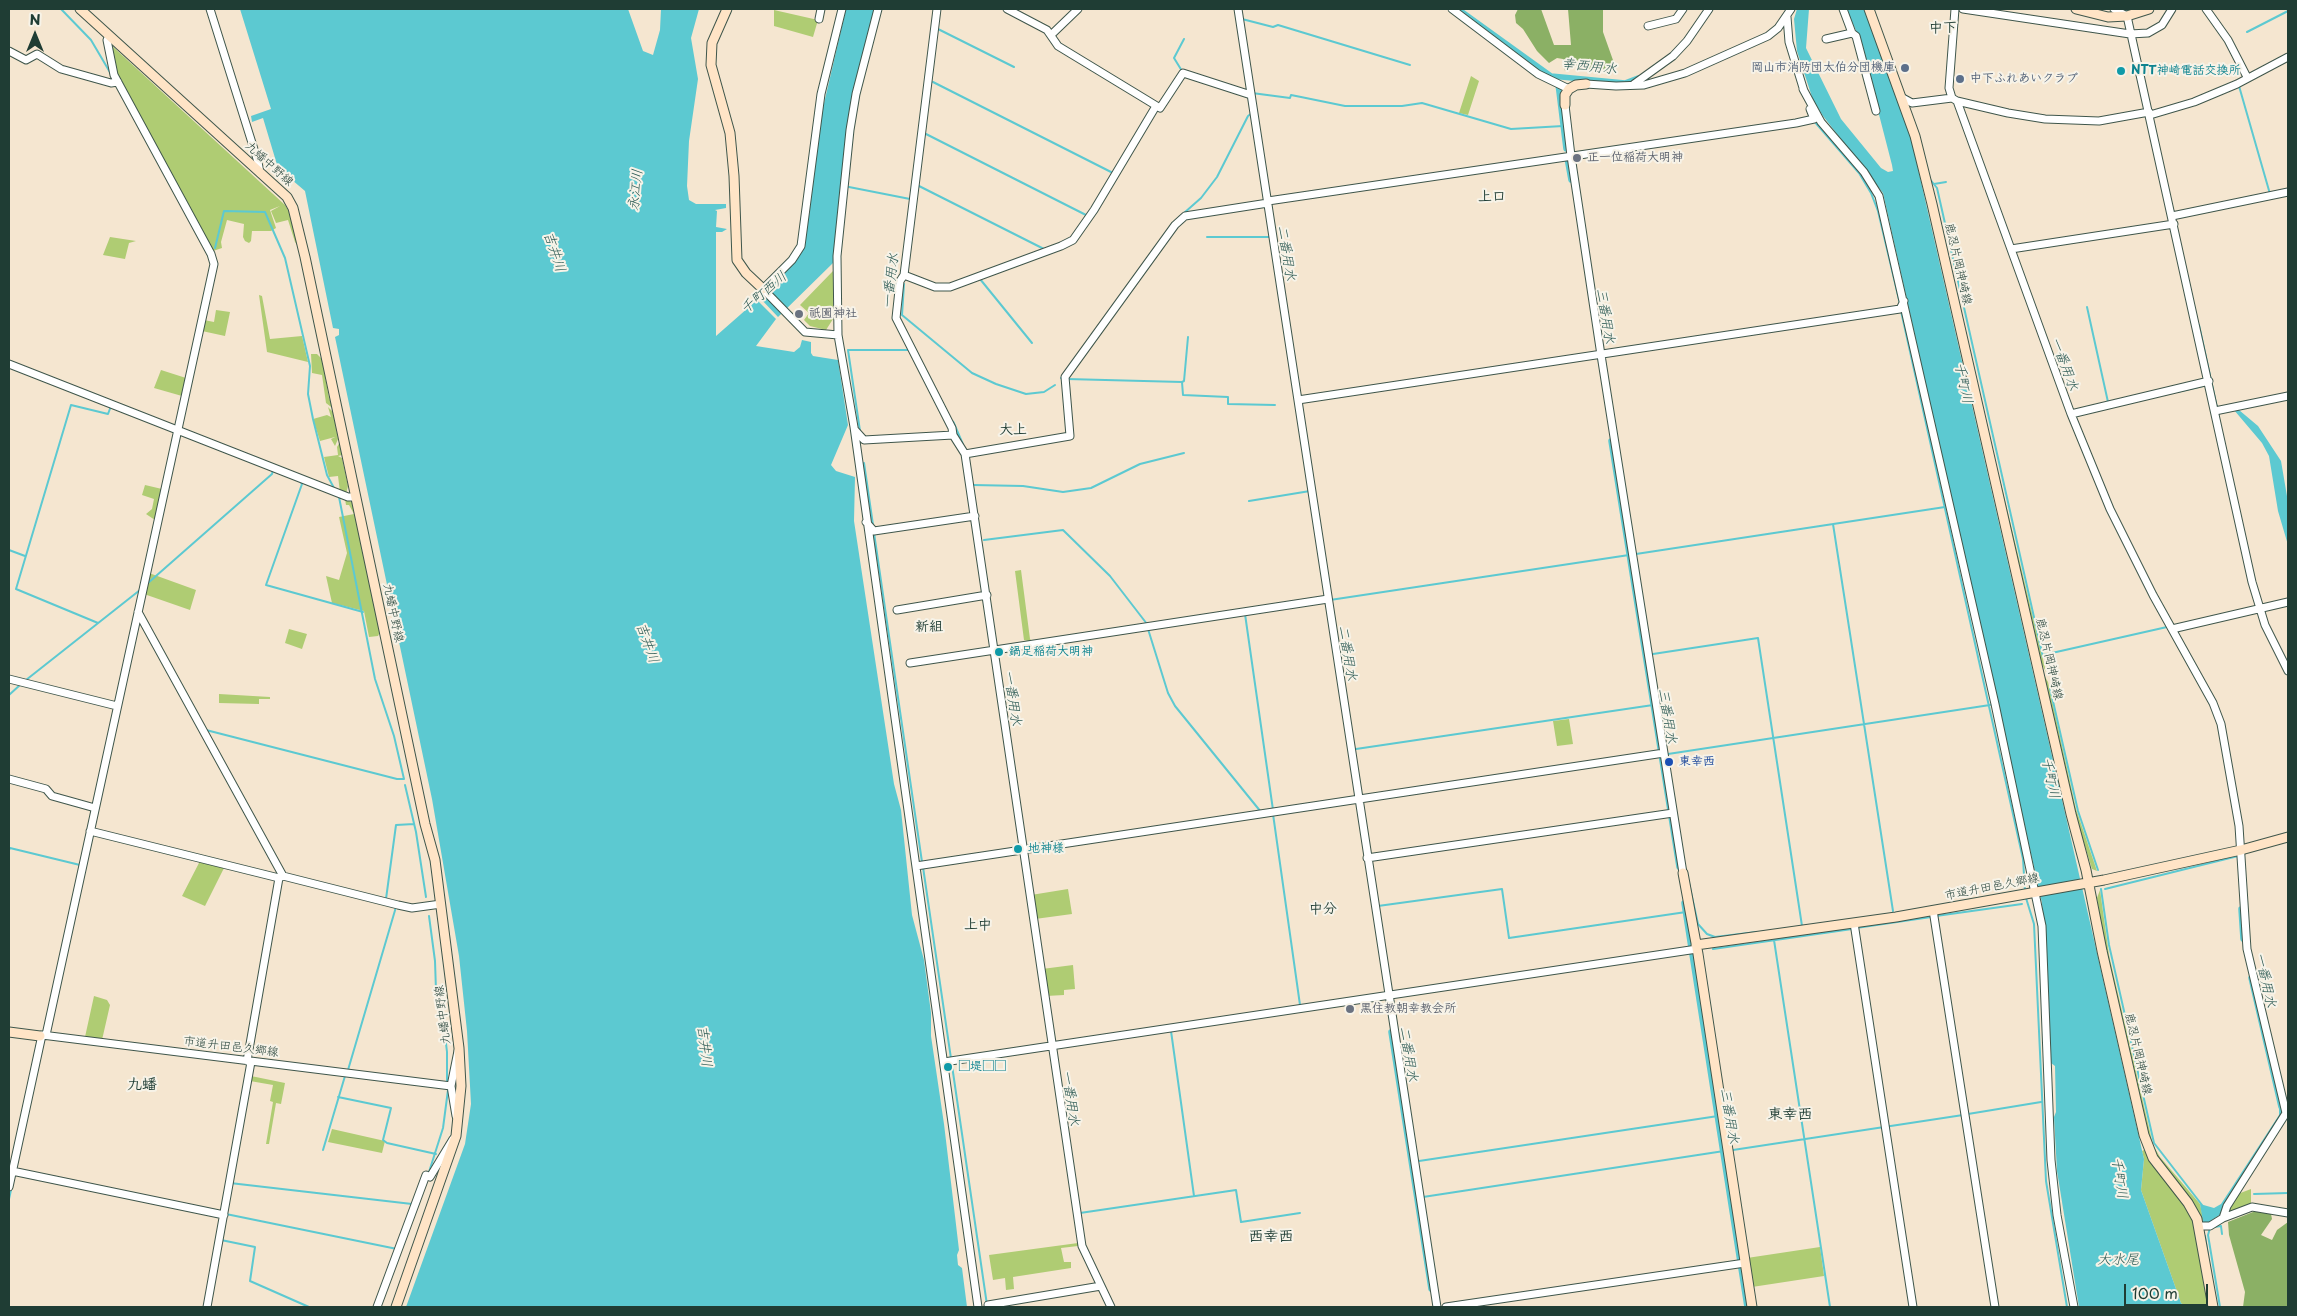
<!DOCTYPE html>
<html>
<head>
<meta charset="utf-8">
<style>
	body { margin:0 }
	#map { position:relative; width:2297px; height:1316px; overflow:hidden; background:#f5e6d0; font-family:"Playpen Sans",sans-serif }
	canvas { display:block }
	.frame { position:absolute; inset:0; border:10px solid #1f3d34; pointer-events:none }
	.north { position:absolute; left:10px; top:10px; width:50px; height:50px; -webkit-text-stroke:4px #f7f3e8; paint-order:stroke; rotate:0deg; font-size:14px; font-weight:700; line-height:20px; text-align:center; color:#1f3d34 }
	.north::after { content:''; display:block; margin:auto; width:18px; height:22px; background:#1f3d34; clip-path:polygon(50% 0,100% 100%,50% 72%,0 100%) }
	.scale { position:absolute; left:2124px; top:1284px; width:84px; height:22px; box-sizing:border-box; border:2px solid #1f3d34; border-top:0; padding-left:6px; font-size:15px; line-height:18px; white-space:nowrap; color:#1f3d34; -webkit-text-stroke:4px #f7f3e8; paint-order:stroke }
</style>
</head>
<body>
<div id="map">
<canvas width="2297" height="1316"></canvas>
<div class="frame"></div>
<div class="north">N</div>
<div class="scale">100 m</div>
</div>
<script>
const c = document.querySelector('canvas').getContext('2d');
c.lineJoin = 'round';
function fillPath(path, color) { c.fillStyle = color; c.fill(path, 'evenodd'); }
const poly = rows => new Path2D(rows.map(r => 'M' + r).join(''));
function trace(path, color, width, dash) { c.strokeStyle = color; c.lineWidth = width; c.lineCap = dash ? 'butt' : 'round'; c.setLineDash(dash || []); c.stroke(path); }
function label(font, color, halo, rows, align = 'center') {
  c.font = font + ' "Playpen Sans","Klee One",sans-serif'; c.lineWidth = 4; c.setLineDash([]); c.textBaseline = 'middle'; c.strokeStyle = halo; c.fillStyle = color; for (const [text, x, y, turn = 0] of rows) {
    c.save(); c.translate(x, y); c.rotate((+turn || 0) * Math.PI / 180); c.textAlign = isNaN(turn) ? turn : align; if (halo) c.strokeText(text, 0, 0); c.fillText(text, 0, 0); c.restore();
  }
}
const green = poly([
	[774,10,818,20,813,37,774,26],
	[111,45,285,205,288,210,289,207,301,251,295,242,288,220,276,223,271,211,280,206,270,210,276,228,271,231,252,231,251,241,249,243,245,241,243,237,244,224,227,220,221,242,222,248,213,251,116,73],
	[1471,76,1479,81,1468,115,1459,113],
	[110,237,136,241,129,243,125,259,103,255],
	[833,271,833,319,826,330,810,326,804,320,809,313,800,305],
	[259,295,262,296,270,339,302,336,308,362,267,352],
	[216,310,230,312,225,336,202,331,204,320,214,322],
	[311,354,317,354,322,359,329,398,335,410,326,403,322,375,312,373],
	[161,370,186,378,182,396,154,388],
	[328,407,333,412,338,439,335,446,331,439,335,437,320,441,313,419,327,415,331,417],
	[341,440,342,455,338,456,342,458,348,486,346,494,340,492,338,476,329,477,324,457,338,455,337,447],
	[1997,475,1999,475,2046,672,2038,656],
	[145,485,162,489,155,520,146,514,152,509,154,499,142,495],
	[345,499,354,503,364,553,361,548,364,554,380,632,378,636,369,637,364,611,332,603,326,576,339,580,347,553,339,517,354,514,349,505,346,505],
	[1021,570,1030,639,1033,642,1024,640,1015,571],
	[149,573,196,590,190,610,144,594],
	[289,629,307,634,302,649,285,643],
	[2040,668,2048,682,2076,809,2097,871,2092,869,2077,820],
	[219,694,270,697,270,699,259,699,259,704,219,703],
	[1569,719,1573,744,1557,746,1553,721],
	[200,861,225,866,205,906,182,896],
	[1068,889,1072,914,1035,919,1031,895],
	[2100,890,2109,955,2153,1145,2160,1157,2200,1204,2204,1222,2151,1148,2106,956,2097,898],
	[1073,965,1075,989,1064,990,1064,995,1046,996,1042,969],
	[94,996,107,1000,110,1005,102,1040,85,1037],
	[251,1076,285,1083,281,1104,276,1103,269,1144,266,1144,273,1102,270,1101,273,1085,250,1081],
	[332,1129,385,1141,382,1153,328,1142],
	[2144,1150,2150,1161,2186,1206,2197,1228,2210,1307,2186,1307,2181,1303,2141,1190,2144,1159,2142,1151],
	[2251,1189,2251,1206,2228,1214,2228,1208,2235,1195],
	[1078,1243,1078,1246,1061,1248,1064,1262,1071,1262,1071,1268,1013,1277,1014,1289,1006,1290,1005,1278,993,1280,989,1255],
	[1820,1247,1824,1276,1752,1287,1747,1258]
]);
const forest = poly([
	[1518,9,1541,9,1554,45,1571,45,1568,9,1603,9,1603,32,1614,63,1612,73,1583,69,1571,63,1568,64,1568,71,1565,71,1563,59,1557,58,1549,63,1537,51,1523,29,1516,23,1515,15],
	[2258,1210,2271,1214,2272,1219,2261,1235,2272,1240,2277,1230,2288,1222,2288,1307,2243,1307,2245,1292,2229,1235,2228,1222]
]);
const water = poly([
	[240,9,628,9,643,51,653,55,660,30,661,9,699,9,691,38,698,79,689,141,687,186,689,200,696,204,726,204,726,208,715,210,717,211,716,227,727,229,722,232,716,232,716,336,757,300,776,319,756,346,794,352,800,347,802,340,811,342,811,353,813,356,838,360,848,425,831,465,836,471,855,477,854,521,894,784,901,810,912,915,924,960,931,1013,931,1036,944,1124,955,1216,959,1250,957,1255,958,1265,962,1268,967,1307,406,1307,465,1144,471,1104,467,1031,459,956,432,799,335,337,339,335,339,329,333,328,305,191,278,168,263,118,252,122,251,116,271,109],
	[846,9,876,9,849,114,833,263,778,317,760,298,793,264,800,254,809,216,822,112],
	[1797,9,1809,9,1806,48,1841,119,1881,168,1888,172,1893,171,1892,165,1859,37,1846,9,1866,9,1911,138,2144,1159,2141,1190,2181,1303,2186,1307,2079,1307,2057,1171,2054,1117,2056,1112,2055,1066,2051,1063,2042,903,1883,193,1823,116,1813,100,1797,51,1794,19],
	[2234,410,2239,410,2258,426,2281,461,2288,502,2288,545,2278,511,2269,456,2262,443],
	[2288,1104,2288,1107,2282,1108,2282,1115,2221,1214,2209,1222,2210,1228,2204,1227,2200,1204,2214,1208,2221,1204,2279,1115,2279,1106]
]);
const stream = poly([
	[61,9,91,40,111,74],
	[1242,19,1273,27,1278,25,1410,65],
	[938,29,1014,67],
	[2247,32,2288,11],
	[1182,71,1174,58,1184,39],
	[933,82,1113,173],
	[2239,86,2270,194],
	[1252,93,1290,98,1291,95,1301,97,1345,106,1402,106,1422,103,1511,129,1563,126],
	[1814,121,1859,173,1871,193,1878,211,1900,304],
	[926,134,1086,215],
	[1929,178,1937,188,2043,657],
	[1934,184,1946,182],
	[919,186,1044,249],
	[849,187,910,199],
	[1184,213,1201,198,1217,177,1248,116,1252,113],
	[1207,237,1271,237],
	[215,248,224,211,265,212,285,258,310,366,308,394,313,419,327,475,334,488],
	[980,279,1032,343],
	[902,283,904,284,902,315,972,373,996,384,1026,394,1044,392,1055,385],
	[2087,307,2108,402],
	[1901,311,2023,859,2025,891],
	[2199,325,2217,408],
	[1188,337,1184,381,1182,382,1183,395,1228,397,1228,404,1275,405],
	[1061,378,1062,379],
	[1067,379,1182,382],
	[2177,392,2207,385],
	[860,431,848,350,910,350],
	[864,463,873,525],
	[300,481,302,484,266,585,363,612],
	[973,485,1023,486,1063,492,1091,488,1140,464,1184,453],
	[1249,501,1310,491],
	[1833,524,1893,911],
	[874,533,922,862],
	[984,540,1063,530,1110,576,1147,624],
	[9,550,25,556],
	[1636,554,1945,507],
	[148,583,272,474,273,470],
	[1330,600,1629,555],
	[1245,614,1273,810],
	[98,623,16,589,71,405,108,414,111,406],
	[1148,629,1168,693,1175,706,1261,812],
	[1653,654,1758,638,1802,926],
	[2043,655,2167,627],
	[26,680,140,590],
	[2050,688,2078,811,2098,870],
	[9,695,20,685],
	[206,730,397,779,404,779,394,736,375,679,339,497],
	[1356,749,1653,705],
	[1668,754,1990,705],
	[405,785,416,832,426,897],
	[1273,814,1300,1005],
	[9,850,10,848,80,865],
	[923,867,987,1305],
	[1688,879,1698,924,1707,934,1715,937,1757,932],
	[2101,889,2109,945,2154,1143,2202,1205],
	[2105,889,2238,856],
	[2026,898,2034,924,2046,1181,2067,1307],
	[386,899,396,825,414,824],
	[1378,906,1502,889,1509,938,1686,912],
	[429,916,435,961,436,991,441,1001,447,1052,447,1083],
	[1936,916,2022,904],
	[1856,928,1931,917],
	[1774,940,1830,1307],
	[1713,949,1852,929],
	[1171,1031,1194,1196],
	[348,1070,396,907],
	[338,1097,391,1108,383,1140,387,1143,436,1154],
	[1968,1114,2041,1102],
	[323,1150,345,1076],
	[1733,1150,1963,1115],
	[1419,1161,1718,1116],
	[429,1172,443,1128,448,1090],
	[230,1183,412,1204],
	[2254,1194,2288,1193],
	[1423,1197,1724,1151],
	[9,1199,11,1190],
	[1080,1213,1236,1190,1241,1222,1300,1213],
	[226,1214,397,1249],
	[2214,1227,2221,1226,2222,1234],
	[2210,1228,2208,1235,2220,1307],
	[2205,1236,2208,1256],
	[221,1240,255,1247,250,1281,309,1307]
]);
const canal = poly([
	[1458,9,1551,76,1625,83,1638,78],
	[2120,9,2126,11,2137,9],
	[1558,84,1566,149],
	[1567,158,1571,180],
	[952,423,961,444],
	[1611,441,1679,867],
	[1684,903,1747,1307],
	[2241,909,2243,939],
	[2251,978,2281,1107],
	[1391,1032,1431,1289]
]);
const street = poly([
	[210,9,258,162,260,173],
	[878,9,856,94,850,130,837,256,838,335,854,427,978,1307],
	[937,9,904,275,900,281,896,318,952,428,953,435,965,454,1082,1246,1111,1307],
	[1007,9,1047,30,1058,46,1160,108,1183,73,1251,95],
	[1238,9,1437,1307],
	[1452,9,1538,74,1569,89],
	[1843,9,1852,33,1856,36,1876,111],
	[1955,9,1949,88,1952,98,1957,101,2008,113,2045,119,2099,121,2149,112],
	[1963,9,2130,34,2148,33,2162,25,2172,9],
	[2114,9,2127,16,2252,582,2265,625,2288,671],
	[2206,9,2228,40,2247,77],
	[1787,17,1789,42,1804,91],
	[819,19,821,9],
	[1648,26,1676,19,1683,9],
	[1051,35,1078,9],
	[1826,39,1852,33],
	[9,51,26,60,37,54,61,69,111,83,118,82],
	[1586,84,1616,86,1644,85,1685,73,1768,36,1778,28,1791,9],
	[1634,84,1673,56,1687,41,1709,9],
	[1803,89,1821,122,1864,172,1879,196,1995,704,2042,926,2051,1160,2057,1215,2074,1307],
	[1901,97,1912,103,1952,98],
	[1957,101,2071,414,2110,509,2153,595,2213,703,2221,724,2239,826,2247,949,2286,1113,2227,1206,2223,1218],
	[1565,105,1571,156,1601,355,1683,873],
	[2150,115,2194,102,2237,84,2288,57],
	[1268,201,1796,123,1814,119,1810,109],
	[2172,216,2288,192],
	[2011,249,2174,224],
	[904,275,935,287,950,287,1061,246,1073,240,1094,210,1156,106],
	[838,335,805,332,763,289,792,260,801,246,821,94,842,9],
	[9,364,348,497,355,497],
	[1298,400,1900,309,1904,301],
	[2215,411,2288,396],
	[2071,414,2209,381],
	[855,430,864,440,953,435],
	[965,454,1070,436,1065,377,1175,225,1185,216,1268,203],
	[866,522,874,531,975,516],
	[897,610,987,595],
	[138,612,283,876],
	[2172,629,2288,602],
	[910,663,1328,599],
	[9,679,117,706],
	[9,779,46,789,52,796,95,808],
	[90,831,279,878,283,876,398,905,412,908,441,904],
	[1367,858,1673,813],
	[916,866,1664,753],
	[1933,910,1995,1307],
	[1854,923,1913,1307],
	[46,1035,214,264,211,254,114,75,107,40,109,36],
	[247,1061,279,878],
	[944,1062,1697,949],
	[456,1116,451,1086,458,1051],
	[12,1171,224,1215],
	[9,1187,42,1035,451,1086],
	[2199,1226,2210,1226,2223,1218,2252,1207,2288,1213],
	[988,1305,1101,1286],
	[207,1307,251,1062],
	[377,1307,426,1175,430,1177,453,1139],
	[1446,1307,1745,1263]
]);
const secondary = poly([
	[80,9,287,197,293,208,305,257,425,824,435,860,459,1048,461,1086,456,1136,396,1307],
	[727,9,712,43,711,65,730,133,734,176,737,260,746,273,763,289],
	[1869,9,1915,136,1932,204,2071,814,2086,870,2102,951,2144,1135,2153,1158,2188,1203,2197,1219,2213,1307],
	[2076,9,2108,17,2127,16,2149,9],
	[1565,105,1565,95,1569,89,1576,85,1586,84],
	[1683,873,1698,954,1752,1307],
	[1696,945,1896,917,2104,880,2241,850,2288,837],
	[9,1032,40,1036]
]);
const markers = [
	[1905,68,5,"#5c6f8a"],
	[2121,71,5,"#0f9aa8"],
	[1960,79,5,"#5c6f8a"],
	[1577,158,5,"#6b7280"],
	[799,314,5,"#6b7280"],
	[999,652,5,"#0f9aa8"],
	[1669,762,5,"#1a4fb4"],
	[1018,849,5,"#0f9aa8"],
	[1350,1009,5,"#6b7280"],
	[948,1067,5,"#0f9aa8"]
];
const serviceNames = [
	["岡山市消防団太伯分団機庫",1895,68],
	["中下ふれあいクラブ",1970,79,"left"]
];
const cultureNames = [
	["NTT神崎電話交換所",2131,71],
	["鍋足稲荷大明神",1009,652],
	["地神様",1028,849],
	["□堤□□",958,1067]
];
const worshipNames = [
	["正一位稲荷大明神",1587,158],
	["祇園神社",809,314],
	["黒住教朝幸教会所",1360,1009]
];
const streetNames = [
	["九蟠中野線",269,164,42],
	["鹿忍片岡神崎線",1958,264,77],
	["九蟠中野線",393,613,78],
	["鹿忍片岡神崎線",2049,659,77],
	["市道升田邑久郷線",1992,887,-11],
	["九蟠中野線",443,1015,-97],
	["市道升田邑久郷線",231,1047,7],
	["鹿忍片岡神崎線",2138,1054,77]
];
const transitNames = [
	["東幸西",1679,762]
];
const neighbourhoodNames = [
	["中下",1943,28],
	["上口",1492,197],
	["大上",1013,430],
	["新組",929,627],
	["中分",1323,909],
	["上中",978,925]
];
const waterNames = [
	["幸西用水",1589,67,6],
	["永江川",636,190,-84],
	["吉井川",554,252,72],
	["二番用水",1286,253,81],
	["一番用水",891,281,-83],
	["千町西川",764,293,-41],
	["三番用水",1605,316,81],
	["一番用水",2064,364,70],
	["千町川",1963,383,78],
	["吉井川",647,643,70],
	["二番用水",1347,653,81],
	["一番用水",1012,698,82],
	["三番用水",1667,716,81],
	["千町川",2050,778,78],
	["一番用水",2265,980,78],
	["吉井川",704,1046,83],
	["二番用水",1408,1054,81],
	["一番用水",1070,1098,82],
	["三番用水",1729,1116,81],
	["千町川",2119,1178,81],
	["大水尾",2118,1260]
];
const quarterNames = [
	["九蟠",142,1085],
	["東幸西",1790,1115],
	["西幸西",1271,1237]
];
fillPath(green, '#afcc73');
fillPath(forest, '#8bb065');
fillPath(water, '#5cc9d1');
trace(stream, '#5cc9d1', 2);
trace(canal, '#5cc9d1', 5.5);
trace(street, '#3f564b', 9);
trace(secondary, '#3f564b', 11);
trace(street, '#fff', 7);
trace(secondary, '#ffe4c6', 9);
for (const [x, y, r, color] of markers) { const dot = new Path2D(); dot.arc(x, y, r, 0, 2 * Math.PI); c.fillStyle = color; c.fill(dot); trace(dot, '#f7f3e8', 2); }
label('bold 12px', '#4e5e75', '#f7f3e8', serviceNames, 'right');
label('bold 12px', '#0d838f', '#f7f3e8', cultureNames, 'left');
label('bold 12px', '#5b616d', '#f7f3e8', worshipNames, 'left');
label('12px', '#1f3d34', '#f7f3e8', streetNames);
label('bold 12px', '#164399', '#f7f3e8', transitNames, 'left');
label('bold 14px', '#1f3d34', '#f7f3e8', neighbourhoodNames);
label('italic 14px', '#2b5953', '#f7f3e8', waterNames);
label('bold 15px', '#1f3d34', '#f7f3e8', quarterNames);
</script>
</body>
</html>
